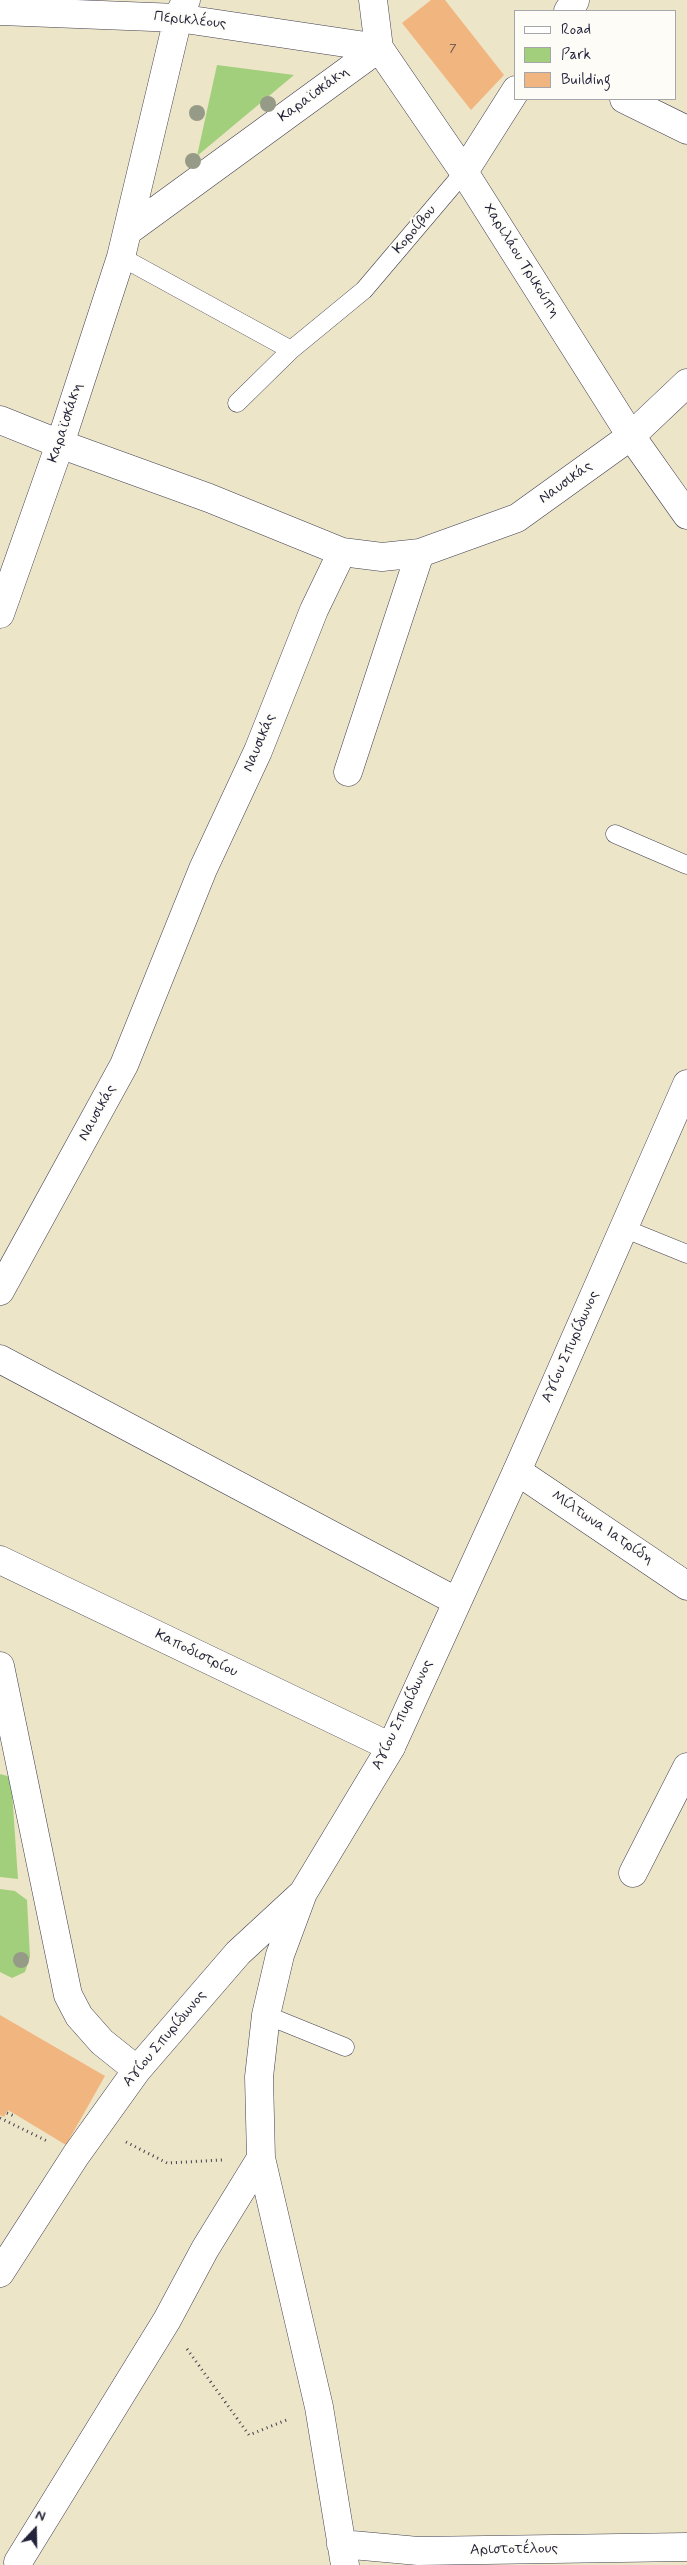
<!DOCTYPE html>
<html>
<head>
<meta charset="utf-8">
<style>
	body { margin:0 }
	#map { position:relative; width:687px; height:2565px; overflow:hidden; background:#ede5c7; font-family:Mynerve,sans-serif }
	canvas { display:block }
	.legend { position:absolute; left:514px; top:10px; width:162px; height:90px; box-sizing:border-box; background:#fdfcf7; border:1px solid #a5a5ac; margin:0; padding:6px 9px; list-style:none; font-size:15px; color:#22223b }
	.legend li { display:flex; align-items:center; gap:10px; height:25px }
	.legend b { width:25px; border:1px solid #a5a5ac }
	.north { position:absolute; left:10px; top:2505px; width:50px; height:50px; -webkit-text-stroke:4px #fdfcf7; paint-order:stroke; rotate:21deg; font-size:14px; font-weight:700; line-height:20px; text-align:center; color:#22223b }
	.north::after { content:''; display:block; margin:auto; width:18px; height:22px; background:#22223b; clip-path:polygon(50% 0,100% 100%,50% 72%,0 100%) }
</style>
</head>
<body>
<div id="map">
<canvas width="687" height="2565"></canvas>
<ul class="legend">
<li><b style="height:6px;background:#fff"></b>Road</li>
<li><b style="height:14px;background:#a2cf7c"></b>Park</li>
<li><b style="height:14px;background:#f1b680"></b>Building</li>
</ul>
<div class="north">N</div>
</div>
<script>
const c = document.querySelector('canvas').getContext('2d');
c.lineJoin = 'round';
function fillPath(path, color) { c.fillStyle = color; c.fill(path, 'evenodd'); }
const poly = rows => new Path2D(rows.map(r => 'M' + r).join(''));
function trace(path, color, width, dash) { c.strokeStyle = color; c.lineWidth = width; c.lineCap = dash ? 'butt' : 'round'; c.setLineDash(dash || []); c.stroke(path); }
function label(font, color, halo, rows, align = 'center') {
  c.font = font + ' Mynerve,sans-serif'; c.lineWidth = 4; c.setLineDash([]); c.textBaseline = 'middle'; c.strokeStyle = halo; c.fillStyle = color; for (const [text, x, y, turn = 0] of rows) {
    c.save(); c.translate(x, y); c.rotate((+turn || 0) * Math.PI / 180); c.textAlign = isNaN(turn) ? turn : align; if (halo) c.strokeText(text, 0, 0); c.fillText(text, 0, 0); c.restore();
  }
}
const green = poly([
	[217,65,294,75,197,156],
	[0,1774,11,1777,18,1879,0,1877],
	[0,1889,15,1891,27,1900,30,1957,25,1972,12,1978,0,1972]
]);
const building = poly([
	[431,0,445,0,504,75,471,110,402,23],
	[0,2015,105,2076,66,2145,8,2110,4,2117,0,2115]
]);
const path = poly([
	[7,2113,14,2116],
	[0,2118,47,2141],
	[126,2142,167,2163,222,2160],
	[187,2349,249,2435,289,2419]
]);
const service = poly([
	[121,257,291,350],
	[237,403,291,350,364,290,464,172],
	[615,834,687,865],
	[623,1228,687,1254],
	[266,2015,345,2047]
]);
const minor = poly([
	[373,0,379,48,464,172,631,436,687,515],
	[0,11,178,18,379,48],
	[568,11,575,1],
	[624,99,687,130],
	[464,172,516,90],
	[128,231,379,48],
	[0,420,60,444,209,498,342,552,382,557,420,553,517,518,631,436,687,383],
	[0,614,60,444,121,257,178,18,186,0],
	[348,772,420,553],
	[0,1291,124,1065,203,869,258,751,314,610,342,552],
	[517,1471,687,1586],
	[0,1666,68,1995,79,2016,102,2042,137,2070],
	[633,1873,687,1767],
	[303,1893,280,1955,266,2015,259,2077,261,2158,319,2407,345,2565],
	[0,2273,76,2155,137,2070,238,1953,303,1893,391,1747],
	[341,2544,418,2551,687,2547],
	[18,2562,167,2320,205,2249,261,2158]
]);
const tertiary = poly([
	[0,1359,456,1601],
	[0,1560,391,1747,517,1471,687,1084]
]);
const trees = [
	[268,104],
	[197,113],
	[193,161],
	[21,1960]
];
const numberNames = [
	["7",453,49]
];
const streetNames = [
	["Περικλέους",190,21,6],
	["Καραϊσκάκη",314,95,-36],
	["Κοροίβου",415,230,-50],
	["Χαριλάου Τρικούπη",521,261,58],
	["Καραϊσκάκη",66,423,-72],
	["Ναυσικάς",566,483,-36],
	["Ναυσικάς",260,743,-67],
	["Ναυσικάς",98,1113,-61],
	["Αγίου Σπυρίδωνος",571,1347,-66],
	["Μίλτωνα Ιατρίδη",602,1528,34],
	["Καποδιστρίου",196,1654,26],
	["Αγίου Σπυρίδωνος",403,1715,-64],
	["Αγίου Σπυρίδωνος",165,2039,-50],
	["Αριστοτέλους",514,2550,-1]
];
fillPath(green, '#a2cf7c');
fillPath(building, '#f1b680');
trace(service, '#403f50', 19);
trace(minor, '#403f50', 29);
trace(tertiary, '#403f50', 29);
trace(path, '#403f50', 3, [1, 4]);
trace(service, '#fff', 18);
trace(minor, '#fff', 28);
trace(tertiary, '#fff', 28);
c.fillStyle = '#969b87';
for (const [x, y] of trees) { c.beginPath(); c.arc(x, y, 8, 0, 2 * Math.PI); c.fill(); }
label('12px', '#56474c', null, numberNames);
label('15px', '#22223b', '#fdfcf7', streetNames);
</script>
</body>
</html>
